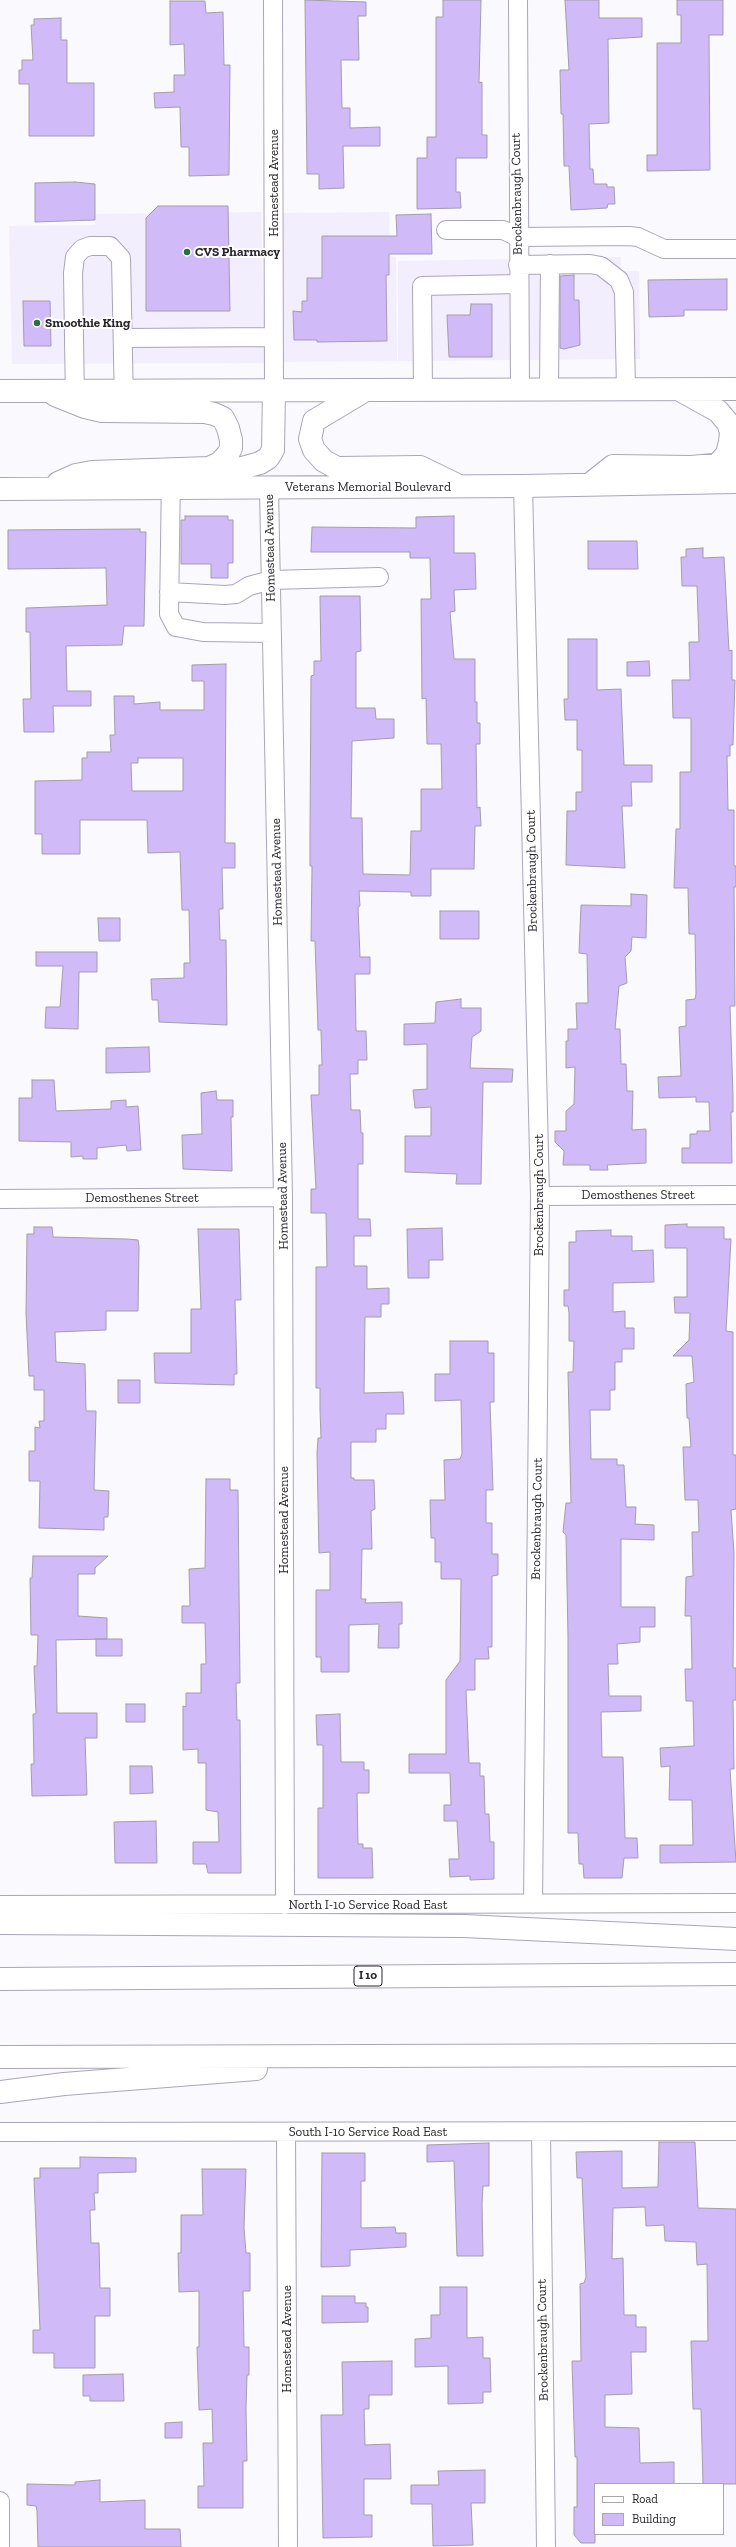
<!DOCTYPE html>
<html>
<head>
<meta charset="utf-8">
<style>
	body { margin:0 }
	#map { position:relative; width:736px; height:2547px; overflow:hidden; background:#faf9fd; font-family:"Zilla Slab",serif }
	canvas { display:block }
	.legend { position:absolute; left:594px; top:2483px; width:130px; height:52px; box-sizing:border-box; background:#fff; border:1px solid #a9a8ab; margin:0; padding:5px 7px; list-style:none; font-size:12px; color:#28252c }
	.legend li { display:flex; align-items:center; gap:8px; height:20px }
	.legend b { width:20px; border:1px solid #a9a8ab }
</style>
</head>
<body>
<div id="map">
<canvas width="736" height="2547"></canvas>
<ul class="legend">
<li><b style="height:5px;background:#fff"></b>Road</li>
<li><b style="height:11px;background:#d0baf8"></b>Building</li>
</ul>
</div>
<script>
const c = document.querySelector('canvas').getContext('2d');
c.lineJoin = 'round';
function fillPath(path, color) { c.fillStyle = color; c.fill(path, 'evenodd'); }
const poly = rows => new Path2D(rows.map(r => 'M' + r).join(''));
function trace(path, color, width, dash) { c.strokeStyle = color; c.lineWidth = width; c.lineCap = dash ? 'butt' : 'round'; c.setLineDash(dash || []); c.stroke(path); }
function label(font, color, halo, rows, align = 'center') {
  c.font = font + ' "Zilla Slab",serif'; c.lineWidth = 4; c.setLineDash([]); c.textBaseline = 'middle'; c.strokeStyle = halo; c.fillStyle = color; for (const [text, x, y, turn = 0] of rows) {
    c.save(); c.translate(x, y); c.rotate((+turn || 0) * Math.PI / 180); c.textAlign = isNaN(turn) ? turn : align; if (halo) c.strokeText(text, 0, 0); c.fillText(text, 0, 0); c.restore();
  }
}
const built = poly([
	[261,212,265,363,12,364,9,226,95,225,95,214],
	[389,212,390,256,396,257,397,361,282,362,281,213],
	[621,257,621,271,639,271,640,359,398,361,398,261]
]);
const building = poly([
	[305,0,366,2,366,16,358,16,359,60,341,60,342,108,350,108,350,128,380,127,380,146,343,146,344,188,319,189,319,174,307,174,305,0],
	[443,0,481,0,479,83,482,82,482,135,487,135,487,158,456,158,456,192,460,192,461,208,417,209,417,158,427,158,427,137,436,137,436,17,443,17,443,0],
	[565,0,599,0,599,18,642,18,642,37,608,39,609,123,589,124,590,169,593,169,594,184,607,184,607,187,614,187,615,204,608,204,607,208,571,210,569,166,564,166,563,114,561,114,560,70,569,70,565,0],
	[677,0,723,0,723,35,709,35,710,170,647,171,647,155,657,155,657,43,681,43,681,15,677,15,677,0],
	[170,1,205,1,206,13,223,12,224,65,230,65,229,175,189,176,189,147,181,147,180,107,155,108,154,93,174,92,174,75,185,75,184,44,170,45,170,1],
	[61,18,61,40,67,40,67,83,94,83,94,136,29,136,29,84,19,84,19,70,22,70,22,60,33,60,31,25,34,25,34,19,61,18],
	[75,182,95,184,95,220,35,222,35,183,75,182],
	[158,206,228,206,230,311,146,311,146,218,158,206],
	[431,214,432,254,389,254,389,275,386,275,387,341,317,342,317,340,294,340,293,311,302,312,302,301,307,301,307,278,322,278,322,236,397,236,396,215,431,214],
	[574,275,574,300,579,300,580,345,564,349,560,348,560,276,574,275],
	[727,279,727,310,684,310,684,316,649,317,648,280,727,279],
	[23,301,50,301,51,346,24,346,23,301],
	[471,304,492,304,492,357,449,357,447,315,470,315,471,304],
	[185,516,228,516,228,520,233,520,233,563,228,563,228,578,211,578,211,564,181,564,181,520,185,520,185,516],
	[454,516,454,553,475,553,476,589,454,590,455,611,450,612,454,659,475,659,475,702,477,702,477,723,480,723,480,744,476,744,477,808,480,807,481,826,475,826,474,869,431,869,431,896,411,896,411,892,359,891,360,906,358,907,360,957,370,957,370,974,355,974,356,1031,366,1031,367,1060,358,1060,358,1074,350,1074,351,1110,360,1110,361,1133,363,1133,363,1164,358,1164,358,1219,370,1219,371,1236,354,1236,354,1266,367,1266,367,1289,389,1288,389,1304,381,1304,381,1317,365,1317,364,1393,403,1392,404,1414,386,1414,386,1429,376,1429,376,1442,351,1442,351,1478,354,1478,354,1480,374,1480,375,1509,371,1511,372,1549,362,1549,361,1599,366,1599,365,1603,402,1602,402,1624,399,1624,399,1648,378,1648,379,1624,349,1625,349,1672,321,1672,321,1657,316,1657,316,1590,330,1590,330,1552,319,1553,317,1453,318,1438,321,1438,320,1410,320,1388,316,1388,316,1267,327,1267,326,1213,311,1213,311,1189,316,1189,311,1095,319,1095,319,1065,322,1065,321,1030,318,1030,315,941,311,941,312,866,310,866,310,833,311,676,314,675,314,661,321,661,320,596,360,596,361,651,356,652,356,708,375,708,376,719,394,719,394,738,352,741,351,818,362,818,363,874,410,875,411,831,421,831,421,789,442,789,441,744,427,744,426,698,422,699,421,599,431,599,430,558,410,558,410,552,311,552,312,527,416,528,416,517,454,516],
	[140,529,140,532,146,532,144,626,124,626,122,645,66,646,67,691,91,691,91,706,53,706,54,732,24,732,23,699,31,699,30,632,26,632,26,608,107,605,106,568,8,569,8,530,140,529],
	[588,541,637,541,638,569,588,569,588,541],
	[703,548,703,558,724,557,729,651,732,650,732,680,735,680,733,745,730,745,730,756,727,756,728,810,734,810,734,866,736,866,736,887,734,887,735,1006,730,1006,733,1095,733,1112,731,1112,732,1163,682,1163,682,1148,690,1148,690,1134,697,1134,697,1131,710,1131,709,1102,696,1102,696,1097,659,1098,658,1077,681,1076,679,1027,686,1026,686,1000,695,999,696,994,695,934,689,934,688,888,674,888,676,829,680,829,680,772,691,772,691,718,673,718,672,680,690,680,689,642,699,642,697,586,682,586,681,557,686,557,686,549,703,548],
	[568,639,597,639,597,690,621,689,624,765,652,765,652,782,631,782,632,806,622,806,625,868,566,865,567,811,576,811,576,792,582,792,582,750,577,750,577,720,565,720,564,699,568,699,568,639],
	[649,661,650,676,627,676,627,662,649,661],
	[226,664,225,843,235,843,235,868,222,868,223,909,219,909,220,940,226,940,227,1025,159,1022,158,1000,152,1000,151,979,184,978,184,963,190,963,189,910,182,910,180,852,148,853,147,820,80,820,80,854,42,854,42,834,35,834,35,781,82,780,82,758,87,758,87,752,111,752,110,735,115,735,114,696,134,696,134,704,160,702,160,710,204,710,204,681,192,681,192,665,226,664],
	[138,758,183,758,183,791,132,791,131,763,138,763,138,758],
	[631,894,647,895,646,938,632,937,631,951,625,957,627,983,619,986,615,1029,620,1029,621,1064,626,1064,627,1091,633,1091,632,1130,646,1129,646,1163,607,1165,608,1170,590,1170,590,1165,563,1165,564,1151,555,1142,555,1131,566,1131,566,1111,574,1104,575,1067,566,1068,566,1041,568,1041,568,1029,577,1029,576,1003,588,1003,587,954,579,953,581,905,631,906,631,894],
	[440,911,479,911,479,939,440,939,440,911],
	[98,918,120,918,120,941,99,941,98,918],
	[36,952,97,952,97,972,79,972,78,1029,45,1028,46,1007,60,1007,63,966,36,966,36,952],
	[461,999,461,1008,481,1008,481,1031,472,1037,470,1068,513,1069,512,1082,483,1082,481,1184,456,1184,457,1174,405,1172,405,1136,431,1136,431,1107,415,1108,413,1090,427,1089,427,1044,404,1045,404,1024,435,1023,436,1002,461,999],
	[149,1047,150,1072,106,1073,106,1048,149,1047],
	[32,1080,54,1080,56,1111,111,1109,111,1101,126,1100,126,1107,138,1106,141,1150,127,1151,126,1145,97,1148,97,1159,83,1159,83,1156,71,1157,71,1142,19,1141,19,1098,32,1098,32,1080],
	[216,1091,217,1100,233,1100,233,1117,231,1117,232,1171,183,1169,182,1135,202,1134,201,1093,216,1091],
	[687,1224,687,1227,724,1227,724,1239,731,1239,726,1331,733,1332,733,1455,736,1455,736,1509,731,1510,734,1553,733,1668,736,1668,736,1700,733,1700,734,1769,730,1769,736,1862,660,1863,660,1845,693,1845,692,1800,669,1800,670,1766,661,1767,660,1748,694,1746,693,1701,686,1701,685,1669,692,1669,691,1616,685,1616,686,1577,693,1576,692,1532,699,1532,698,1500,685,1500,683,1447,691,1447,689,1418,687,1418,686,1384,694,1382,692,1356,673,1356,689,1340,690,1313,675,1313,674,1297,687,1297,687,1248,665,1248,665,1225,687,1224],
	[34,1227,52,1227,53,1237,127,1239,138,1240,139,1246,138,1311,106,1311,106,1330,55,1332,56,1362,85,1364,86,1411,96,1411,94,1490,109,1491,108,1517,104,1517,104,1530,39,1528,40,1481,29,1481,29,1451,35,1451,35,1427,40,1428,39,1421,44,1421,44,1390,34,1390,34,1376,29,1376,26,1313,27,1234,34,1234,34,1227],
	[442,1228,443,1260,429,1260,429,1278,408,1278,407,1229,442,1228],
	[198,1229,239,1229,241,1300,235,1300,237,1374,234,1374,234,1385,155,1383,154,1353,191,1353,191,1309,201,1309,198,1229],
	[611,1230,611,1236,632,1236,632,1251,653,1250,654,1282,613,1283,613,1312,625,1311,625,1328,634,1328,634,1349,622,1349,622,1362,615,1362,615,1390,610,1390,610,1410,590,1410,591,1459,617,1459,617,1465,624,1465,626,1507,636,1507,635,1524,654,1525,654,1540,621,1539,621,1607,655,1607,655,1627,640,1627,640,1642,617,1644,618,1664,608,1664,609,1696,641,1696,641,1711,601,1712,602,1757,623,1757,625,1838,637,1838,638,1858,624,1858,622,1878,584,1878,583,1864,579,1864,578,1833,568,1833,568,1637,566,1535,563,1532,566,1503,571,1503,568,1372,573,1372,574,1341,569,1341,569,1313,568,1306,564,1306,564,1290,569,1290,569,1242,576,1242,576,1231,611,1230],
	[450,1341,488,1341,488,1353,494,1353,494,1402,490,1402,493,1490,486,1490,486,1523,492,1523,492,1554,498,1554,498,1575,492,1576,492,1647,488,1647,489,1659,475,1659,475,1690,466,1690,469,1763,480,1763,480,1776,484,1776,485,1814,489,1814,490,1842,494,1842,494,1879,470,1880,470,1876,450,1877,449,1859,459,1859,457,1821,444,1821,444,1805,451,1805,450,1773,409,1773,409,1754,446,1754,446,1680,460,1661,461,1579,441,1579,441,1562,435,1562,435,1538,431,1538,430,1500,445,1500,444,1460,460,1459,462,1454,461,1400,435,1401,435,1374,450,1374,450,1341],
	[118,1380,140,1380,140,1403,118,1403,118,1380],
	[206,1479,230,1479,230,1490,238,1490,240,1683,236,1683,237,1720,240,1720,241,1873,208,1873,206,1864,193,1864,193,1842,219,1842,218,1812,206,1810,206,1763,198,1763,198,1749,183,1750,183,1706,186,1707,186,1693,201,1693,201,1664,206,1664,205,1623,182,1623,182,1606,190,1606,189,1569,205,1568,206,1479],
	[33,1556,108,1556,95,1568,95,1574,78,1574,78,1616,107,1618,107,1639,56,1640,57,1713,97,1713,97,1738,85,1738,87,1795,32,1796,31,1764,34,1764,33,1714,36,1714,34,1666,37,1666,38,1635,31,1635,30,1578,32,1578,33,1556],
	[96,1639,122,1639,122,1656,96,1656,96,1639],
	[126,1704,145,1704,145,1722,126,1722,126,1704],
	[340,1714,341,1762,364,1762,364,1770,369,1770,369,1793,357,1793,358,1844,363,1844,363,1848,372,1848,373,1878,318,1878,318,1808,323,1808,323,1745,317,1745,316,1715,340,1714],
	[130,1766,152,1766,153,1793,130,1794,130,1766],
	[156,1821,157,1863,115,1863,114,1822,156,1821],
	[659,2142,695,2142,698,2208,736,2209,736,2484,703,2484,701,2409,693,2409,691,2341,708,2341,707,2264,697,2265,696,2242,665,2241,664,2225,646,2226,645,2207,613,2208,612,2259,623,2258,624,2315,636,2315,636,2327,646,2327,646,2352,631,2352,632,2394,605,2395,605,2427,639,2428,640,2463,674,2462,674,2484,595,2484,595,2543,581,2543,574,2535,574,2507,577,2507,577,2457,575,2457,572,2361,581,2361,580,2284,584,2283,586,2277,582,2178,577,2178,576,2152,622,2151,622,2188,658,2187,659,2142],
	[489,2143,489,2186,483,2186,482,2204,483,2256,457,2256,454,2161,427,2162,427,2145,489,2143],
	[322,2153,365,2153,365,2181,361,2181,361,2228,395,2227,396,2233,406,2233,406,2247,350,2250,350,2266,321,2267,322,2153],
	[80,2157,136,2158,136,2172,98,2173,98,2193,94,2193,95,2210,90,2210,91,2243,99,2243,100,2288,110,2288,110,2316,95,2316,95,2368,54,2368,54,2353,33,2353,33,2330,40,2330,34,2178,40,2178,40,2168,80,2168,80,2157],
	[202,2169,246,2169,244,2228,246,2253,250,2253,250,2291,243,2291,244,2347,249,2347,249,2375,247,2375,246,2409,247,2461,243,2461,243,2508,198,2508,198,2486,204,2486,203,2443,213,2443,212,2409,199,2410,197,2347,199,2347,199,2291,179,2292,178,2253,181,2253,181,2215,203,2215,202,2169],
	[440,2287,467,2287,467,2338,483,2337,483,2358,490,2358,491,2392,483,2392,483,2403,448,2404,448,2366,415,2367,415,2339,431,2338,431,2315,440,2315,440,2287],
	[322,2296,355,2296,355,2303,366,2303,366,2307,368,2307,368,2322,322,2323,322,2296],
	[392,2361,392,2395,369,2395,369,2409,364,2409,365,2445,390,2444,391,2479,364,2479,364,2515,372,2515,372,2537,323,2538,321,2415,343,2415,342,2362,392,2361],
	[123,2374,124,2401,90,2401,90,2396,83,2396,83,2375,123,2374],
	[182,2422,182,2438,165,2438,165,2423,182,2422],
	[485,2470,485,2503,471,2503,473,2545,433,2546,432,2504,411,2504,411,2485,439,2485,438,2471,485,2470],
	[100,2480,100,2502,145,2500,145,2529,180,2529,181,2547,38,2547,37,2511,36,2506,27,2505,27,2484,75,2485,75,2482,100,2480]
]);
const minor = poly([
	[273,0,274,391],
	[518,0,520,388],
	[446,230,503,230,518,237,629,236,638,237,664,249,736,249],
	[518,265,590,264,601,266,619,280,624,292,626,389],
	[123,338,274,337],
	[549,388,550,264],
	[423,389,422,286,519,284],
	[75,403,73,273,75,257,82,249,90,246,110,246,121,258,124,405],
	[171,474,169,614,176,627,203,632,272,633],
	[523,486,540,1196,533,1904],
	[269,488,283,1197,285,1905],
	[169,592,225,595,236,594,249,586,271,580,379,577],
	[540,1196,736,1195],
	[0,1199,283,1197],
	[0,1905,736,1903],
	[0,2132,736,2131],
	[286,2132,288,2547],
	[541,2132,546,2547],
	[0,2501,0,2547]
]);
const major = poly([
	[680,390,718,411,728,423,731,432,730,442,727,454,719,463],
	[0,391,736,389],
	[364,391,314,421,310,439,314,450,324,461,337,468,420,467,455,484],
	[55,395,85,407,102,411,205,412,214,414,223,418,228,428,231,440,231,448,228,454,220,463,209,468,92,472,76,475,58,483],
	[209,468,238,469,260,463,268,458,273,450,274,391],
	[589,485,613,466,691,467,736,463],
	[0,489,523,486,736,482]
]);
const highway = poly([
	[0,1923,464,1926,736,1939],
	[0,1979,736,1974],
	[0,2057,736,2055],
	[0,2092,64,2084,256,2069]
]);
const markers = [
	[187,252,4,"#27703e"],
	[37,323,4,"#27703e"]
];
const shields = [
	[368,1976,28]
];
const shieldNames = [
	["I 10",368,1976]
];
const streetNames = [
	["Homestead Avenue",274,183,-90],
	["Brockenbraugh Court",517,194,-91],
	["Veterans Memorial Boulevard",368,487],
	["Homestead Avenue",270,548,-91],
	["Brockenbraugh Court",532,871,-91],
	["Homestead Avenue",277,872,-91],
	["Brockenbraugh Court",539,1195,-90],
	["Demosthenes Street",638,1195],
	["Homestead Avenue",283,1196,-91],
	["Demosthenes Street",142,1198],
	["Brockenbraugh Court",537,1519,-89],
	["Homestead Avenue",284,1520,-90],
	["North I-10 Service Road East",368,1905],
	["South I-10 Service Road East",368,2132],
	["Homestead Avenue",287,2339,-90],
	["Brockenbraugh Court",543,2340,-91]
];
const poiNames = [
	["CVS Pharmacy",195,252],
	["Smoothie King",45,323]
];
fillPath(built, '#f3eefe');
fillPath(building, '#d0baf8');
trace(building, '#a29dae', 1);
trace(minor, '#aba5b6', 20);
trace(major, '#aba5b6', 24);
trace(highway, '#aba5b6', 24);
trace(minor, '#fff', 18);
trace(major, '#fff', 22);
trace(highway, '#fff', 22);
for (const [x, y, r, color] of markers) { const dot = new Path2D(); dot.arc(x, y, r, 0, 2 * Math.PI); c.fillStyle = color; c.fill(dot); trace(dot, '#fff', 1.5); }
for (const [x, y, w] of shields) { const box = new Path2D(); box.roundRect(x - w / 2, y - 10, w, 20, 3); c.fillStyle = '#fff'; c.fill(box); trace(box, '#28252c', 1); }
label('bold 12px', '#28252c', null, shieldNames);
label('13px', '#28252c', '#fff', streetNames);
label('bold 13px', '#28252c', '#fff', poiNames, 'left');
</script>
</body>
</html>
